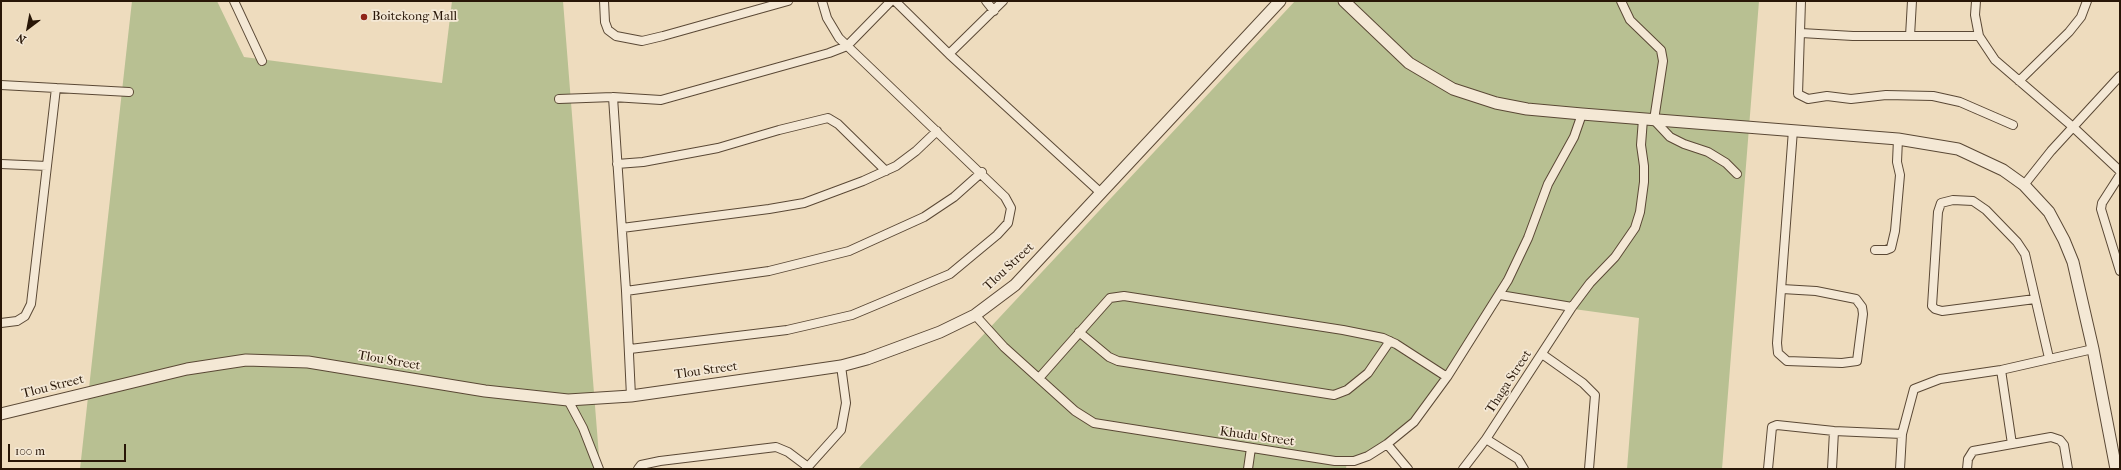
<!DOCTYPE html>
<html>
<head>
<meta charset="utf-8">
<style>
	body { margin:0 }
	#map { position:relative; width:2121px; height:470px; overflow:hidden; background:#eedcbe; font-family:"IM FELL French Canon",serif }
	canvas { display:block }
	.frame { position:absolute; inset:0; border:2px solid #281607; pointer-events:none }
	.north { position:absolute; left:8px; top:8px; width:40px; height:40px; -webkit-text-stroke:3px #f4e8d5; paint-order:stroke; rotate:212deg; font-size:11px; font-weight:700; line-height:16px; text-align:center; color:#281607 }
	.north::after { content:''; display:block; margin:auto; width:14px; height:18px; background:#281607; clip-path:polygon(50% 0,100% 100%,50% 72%,0 100%) }
	.scale { position:absolute; left:8px; top:444px; width:118px; height:18px; box-sizing:border-box; border:2px solid #281607; border-top:0; padding-left:5px; font-size:12px; line-height:14px; white-space:nowrap; color:#281607; -webkit-text-stroke:3px #f4e8d5; paint-order:stroke }
</style>
</head>
<body>
<div id="map">
<canvas width="2121" height="470"></canvas>
<div class="frame"></div>
<div class="north">N</div>
<div class="scale">100 m</div>
</div>
<script>
const c = document.querySelector('canvas').getContext('2d');
c.lineJoin = 'round';
function fillPath(path, color) { c.fillStyle = color; c.fill(path, 'evenodd'); }
const poly = rows => new Path2D(rows.map(r => 'M' + r).join(''));
function trace(path, color, width, dash) { c.strokeStyle = color; c.lineWidth = width; c.lineCap = dash ? 'butt' : 'round'; c.setLineDash(dash || []); c.stroke(path); }
function label(font, color, halo, rows, align = 'center') {
  c.font = font + ' "IM FELL French Canon",serif'; c.lineWidth = 3.5; c.setLineDash([]); c.textBaseline = 'middle'; c.strokeStyle = halo; c.fillStyle = color; for (const [text, x, y, turn = 0] of rows) {
    c.save(); c.translate(x, y); c.rotate((+turn || 0) * Math.PI / 180); c.textAlign = isNaN(turn) ? turn : align; if (halo) c.strokeText(text, 0, 0); c.fillText(text, 0, 0); c.restore();
  }
}
const green = poly([
	[132,1,217,1,244,57,442,83,452,1,563,1,600,469,80,469],
	[1295,1,1759,1,1722,469,1627,469,1639,318,1494,298,1422,411,1389,445,1347,460,1346,469,858,469]
]);
const minor = poly([
	[234,1,262,61],
	[604,1,605,22,608,30,616,36,642,41,663,36,788,1],
	[895,1,949,54,1101,193],
	[986,1,994,11],
	[1621,1,1630,20,1661,50,1663,61,1654,120,1670,137,1684,144,1708,152,1726,163,1737,174],
	[1801,1,1798,94,1808,99,1827,96,1851,99,1886,95,1933,96,1960,102,2013,125],
	[1976,1,1975,15,1979,36,1995,60,2073,127,2120,171],
	[1801,33,1853,36,1979,36],
	[1910,36,1912,1],
	[949,54,1003,1],
	[2019,81,2069,32,2081,17,2087,1],
	[1,85,129,92],
	[613,97,626,291,631,396],
	[559,99,613,97,661,100,829,53,847,46,891,1],
	[1,164,47,166],
	[617,164,643,162,718,148,779,130,828,118,838,124,886,171],
	[2120,175,2102,203,2101,209,2120,271],
	[2024,185,2051,151,2120,76],
	[622,228,769,209,804,203,863,181,896,166,916,151,937,131],
	[1875,250,1886,250,1891,248,1895,231,1900,175,1897,162,1898,139],
	[1782,289,1816,291,1856,299,1862,307,1863,314,1857,361,1842,363,1787,361,1778,353,1777,343,1793,130],
	[626,291,769,271,849,251,924,217,954,197,982,172],
	[1500,295,1572,307],
	[2035,299,1942,311,1935,309,1932,306,1938,212,1941,203,1953,200,1973,201,1986,210,2017,242,2025,254,2049,358],
	[975,315,1004,347,1075,411,1094,423,1335,461,1354,461,1368,456,1387,444,1414,422,1447,377,1508,280,1528,238,1548,184,1574,137,1582,114],
	[1,323,17,321,25,316,31,304,56,88],
	[1079,332,1109,357,1118,361,1334,395,1347,390,1368,373,1390,341],
	[630,349,787,330,852,315,950,274,997,235,1008,223,1011,208,1005,197,839,38,827,18,822,1],
	[1542,354,1583,383,1595,395,1589,469],
	[2001,370,2012,444],
	[1040,377,1110,298,1124,296,1343,330,1383,338,1396,344,1447,377],
	[568,400,583,428,599,469],
	[1486,439,1518,459,1524,469],
	[1387,444,1408,469],
	[638,469,641,465,660,461,776,447,788,452,808,467],
	[806,469,841,430,846,403,841,366],
	[1248,469,1251,448],
	[1463,469,1486,439,1572,307,1590,283,1615,257,1635,228,1640,212,1644,182,1644,166,1641,145,1643,119],
	[1768,469,1772,427,1777,425,1834,431,1902,434],
	[1832,469,1834,431],
	[1900,469,1902,434,1914,389,1940,379,2001,370,2093,349],
	[1967,469,1968,459,1973,451,2051,437,2060,440,2064,445,2068,469]
]);
const tertiary = poly([
	[1344,1,1409,63,1453,89,1496,103,1527,109,1582,114,1898,139,1958,149,2003,170,2024,185,2049,212,2064,240,2073,262,2093,349,2116,469],
	[1,414,187,369,246,360,308,362,485,391,568,400,631,396,786,374,841,366,867,359,940,332,975,315,1015,285,1280,1]
]);
const markers = [
	[364,17,4,"#8f2418"]
];
const poiNames = [
	["Boitekong Mall",372,17]
];
const streetNames = [
	["Tlou Street",1009,267,-43],
	["Tlou Street",389,361,10],
	["Tlou Street",706,371,-8],
	["Thaga Street",1509,382,-57],
	["Tlou Street",53,387,-14],
	["Khudu Street",1257,437,8]
];
fillPath(green, '#b8c092');
trace(minor, '#5a4835', 10);
trace(tertiary, '#5a4835', 13);
trace(minor, '#f4e8d5', 8);
trace(tertiary, '#f4e8d5', 11);
for (const [x, y, r, color] of markers) { const dot = new Path2D(); dot.arc(x, y, r, 0, 2 * Math.PI); c.fillStyle = color; c.fill(dot); trace(dot, '#f4e8d5', 1.5); }
label('13px', '#281607', '#f4e8d5', poiNames, 'left');
label('13px', '#281607', '#f4e8d5', streetNames);
</script>
</body>
</html>
